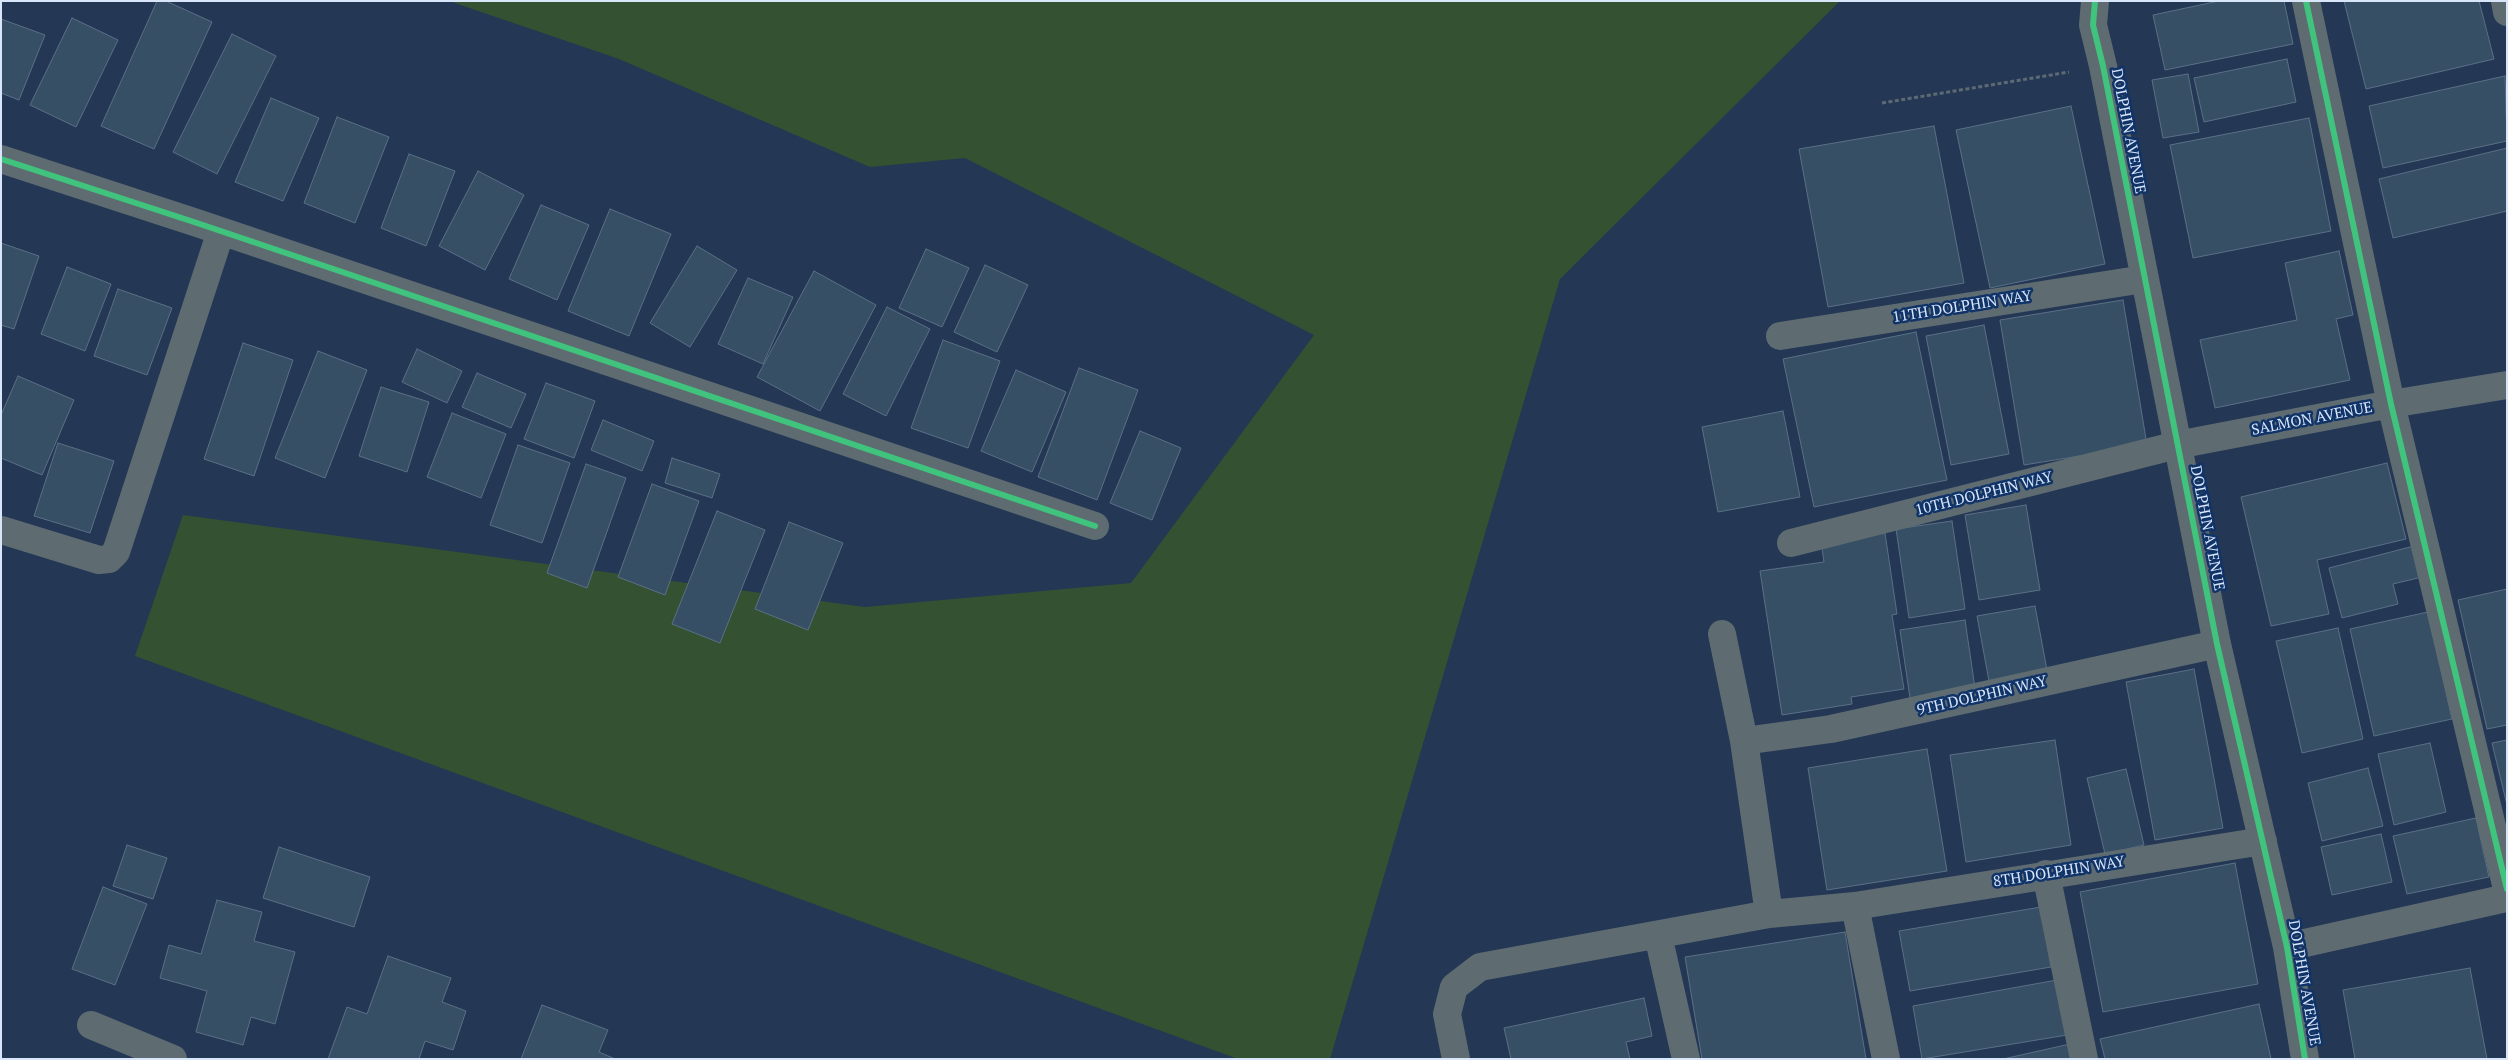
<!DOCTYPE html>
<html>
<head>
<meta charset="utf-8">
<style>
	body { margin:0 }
	#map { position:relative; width:2508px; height:1060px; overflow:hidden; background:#243754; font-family:"PT Serif",serif }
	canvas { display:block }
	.frame { position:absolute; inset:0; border:2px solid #d9e6fa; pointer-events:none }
</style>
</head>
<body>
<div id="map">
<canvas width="2508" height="1060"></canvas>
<div class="frame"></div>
</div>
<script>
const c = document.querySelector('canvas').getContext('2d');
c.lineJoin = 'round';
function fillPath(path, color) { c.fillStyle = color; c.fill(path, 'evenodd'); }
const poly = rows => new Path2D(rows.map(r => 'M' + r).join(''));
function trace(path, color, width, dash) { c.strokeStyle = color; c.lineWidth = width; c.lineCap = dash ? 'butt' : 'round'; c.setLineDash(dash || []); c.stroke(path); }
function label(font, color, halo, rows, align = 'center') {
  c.font = font + ' "PT Serif",serif'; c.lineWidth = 5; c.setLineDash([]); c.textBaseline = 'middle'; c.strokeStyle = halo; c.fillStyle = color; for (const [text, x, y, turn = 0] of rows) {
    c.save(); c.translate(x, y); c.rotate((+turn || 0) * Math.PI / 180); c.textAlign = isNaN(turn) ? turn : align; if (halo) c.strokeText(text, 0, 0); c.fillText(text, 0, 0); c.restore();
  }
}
const green = poly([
	[449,1,1840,1,1560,279,1330,1059,1238,1059,135,656,183,515,865,607,1131,583,1314,335,965,158,870,167,619,59]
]);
const building = poly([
	[157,1,166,1,212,22,154,149,101,126,157,1],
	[2219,1,2284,1,2293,44,2165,70,2153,15,2219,1],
	[2344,1,2479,1,2494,59,2366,89,2344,1],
	[72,18,118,40,76,127,30,105,72,18],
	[1,19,45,35,19,100,1,93,1,19],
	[232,34,276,56,217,174,173,152,232,34],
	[2287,59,2296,102,2204,122,2194,78,2287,59],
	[2188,74,2199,132,2163,138,2152,80,2188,74],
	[2505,76,2507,141,2383,168,2369,106,2505,76],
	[271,98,319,118,283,201,235,182,271,98],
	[2071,106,2105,264,1990,288,1956,130,2071,106],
	[337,117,389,137,355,223,304,203,337,117],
	[2309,118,2331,231,2193,258,2170,145,2309,118],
	[1934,126,1964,283,1828,307,1799,149,1934,126],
	[2507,148,2507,211,2393,238,2379,179,2507,148],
	[409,154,455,171,426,246,381,228,409,154],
	[478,171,524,195,485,270,439,246,478,171],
	[541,205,589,225,557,300,509,279,541,205],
	[610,209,671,234,629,336,568,311,610,209],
	[1,243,39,256,14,329,1,325,1,243],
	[697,246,737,270,690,347,650,323,697,246],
	[926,249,969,268,942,327,899,308,926,249],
	[2339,251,2353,315,2336,319,2350,380,2215,408,2200,340,2297,320,2285,263,2339,251],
	[985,265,1028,285,997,352,954,332,985,265],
	[67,267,111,284,85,351,41,334,67,267],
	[814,271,876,305,820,411,757,377,814,271],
	[748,278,793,297,763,364,718,344,748,278],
	[118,289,172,308,147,375,94,356,118,289],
	[2123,300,2147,445,2024,465,2000,320,2123,300],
	[887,307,930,329,886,416,843,394,887,307],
	[1984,325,2009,454,1951,465,1926,336,1984,325],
	[1916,332,1947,480,1814,507,1783,359,1916,332],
	[943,340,1000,361,968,448,911,428,943,340],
	[243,343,293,360,254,476,204,459,243,343],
	[417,349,462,371,447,403,402,382,417,349],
	[318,351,367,370,325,478,275,458,318,351],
	[1079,368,1138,390,1097,500,1038,477,1079,368],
	[1016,370,1066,392,1032,472,981,451,1016,370],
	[477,373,526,394,511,428,462,407,477,373],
	[18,376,74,400,42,475,1,458,1,415,18,376],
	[546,383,595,401,574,458,524,439,546,383],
	[381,387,429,402,407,472,359,456,381,387],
	[1783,411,1800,497,1718,512,1702,427,1783,411],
	[452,413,506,434,481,498,427,477,452,413],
	[603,420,654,441,642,471,591,450,603,420],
	[1140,431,1181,448,1152,520,1110,503,1140,431],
	[58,443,114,461,90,533,34,516,58,443],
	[518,445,570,463,542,543,490,525,518,445],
	[672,458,720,474,712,498,665,483,672,458],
	[2387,463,2406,539,2317,560,2329,614,2271,626,2241,497,2387,463],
	[586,464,626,478,587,588,547,573,586,464],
	[652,484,699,501,665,595,618,577,652,484],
	[2026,505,2040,590,1979,600,1965,515,2026,505],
	[717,511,765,530,720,643,672,624,717,511],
	[1952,521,1965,609,1909,618,1896,529,1952,521],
	[789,522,843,543,808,630,755,609,789,522],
	[1885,533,1897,614,1892,615,1904,689,1851,697,1852,704,1782,715,1760,571,1824,562,1821,542,1885,533],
	[2414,546,2422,577,2393,584,2398,604,2342,618,2329,568,2414,546],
	[2507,589,2507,725,2487,729,2458,600,2507,589],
	[2035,606,2047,670,1989,681,1977,616,2035,606],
	[2428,612,2452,719,2374,736,2350,629,2428,612],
	[1965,620,1975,688,1910,698,1900,630,1965,620],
	[2338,628,2363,739,2302,753,2276,641,2338,628],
	[2194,669,2223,828,2155,840,2126,682,2194,669],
	[2055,740,2071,845,1966,862,1950,755,2055,740],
	[2507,740,2507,805,2492,743,2507,740],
	[2430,743,2446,812,2394,825,2378,754,2430,743],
	[1927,749,1947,871,1827,890,1808,768,1927,749],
	[2368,768,2383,826,2322,841,2308,783,2368,768],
	[2126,769,2144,845,2105,854,2087,778,2126,769],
	[2476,818,2489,877,2407,894,2393,836,2476,818],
	[2381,834,2392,882,2332,895,2321,847,2381,834],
	[127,845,167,858,153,899,113,886,127,845],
	[279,847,370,877,354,927,263,898,279,847],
	[2235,863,2258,984,2103,1012,2080,892,2235,863],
	[103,887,147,904,115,985,72,969,103,887],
	[217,900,262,912,254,941,295,952,275,1024,251,1017,243,1045,196,1032,207,991,160,978,169,945,201,954,217,900],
	[2041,907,2051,967,1910,991,1899,931,2041,907],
	[1845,932,1866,1059,1702,1059,1685,957,1845,932],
	[388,956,451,978,442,1002,466,1011,453,1050,425,1041,419,1059,328,1059,347,1007,367,1014,388,956],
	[2470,968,2487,1059,2355,1059,2343,990,2470,968],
	[2057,980,2067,1035,1922,1059,1913,1006,2057,980],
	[1644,998,1652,1036,1626,1042,1630,1059,1511,1059,1504,1028,1644,998],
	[2259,1004,2271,1059,2105,1059,2100,1039,2259,1004],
	[542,1005,608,1030,599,1052,615,1059,521,1059,542,1005],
	[2070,1044,2074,1059,2003,1059,2070,1044]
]);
const path = poly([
	[1882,103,2069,72]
]);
const minor = poly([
	[2095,1,2093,25,2103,66,2217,644,2287,947,2305,1059],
	[2306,1,2391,404,2507,889],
	[2505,1,2507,12],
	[1,159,197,223,1095,526],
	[1780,336,2144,279],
	[1,530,99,560,109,559,116,552,221,231],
	[1791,543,2177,445,2391,404,2507,385],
	[1722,634,1744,741,1769,914],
	[1744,741,1831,729,2217,644],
	[2046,874,2084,1059],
	[1855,906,1886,1059],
	[1658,935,1686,1059],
	[2287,947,2507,898],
	[91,1025,173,1059],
	[1456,1059,1447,1014,1454,987,1480,967,1769,914,1855,906,2263,841]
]);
const cycleway = poly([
	[2095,1,2093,25,2103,66,2217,644,2287,947,2305,1059],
	[2306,1,2391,404,2507,889],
	[1,159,197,223,1095,526]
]);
const streetNames = [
	["DOLPHIN AVENUE",2128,131,79],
	["11TH DOLPHIN WAY",1962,307,-9],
	["SALMON AVENUE",2312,419,-11],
	["10TH DOLPHIN WAY",1984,494,-14],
	["DOLPHIN AVENUE",2207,528,79],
	["9TH DOLPHIN WAY",1982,696,-13],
	["8TH DOLPHIN WAY",2059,872,-9],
	["DOLPHIN AVENUE",2304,983,80]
];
fillPath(green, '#345132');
fillPath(building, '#374f64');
trace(building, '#5a7087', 1);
trace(path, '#5d6a74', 3, [4, 2.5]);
trace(minor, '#5e6c72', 28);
trace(cycleway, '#40c37c', 6);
label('15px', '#d9e6fa', '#103368', streetNames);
</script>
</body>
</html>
